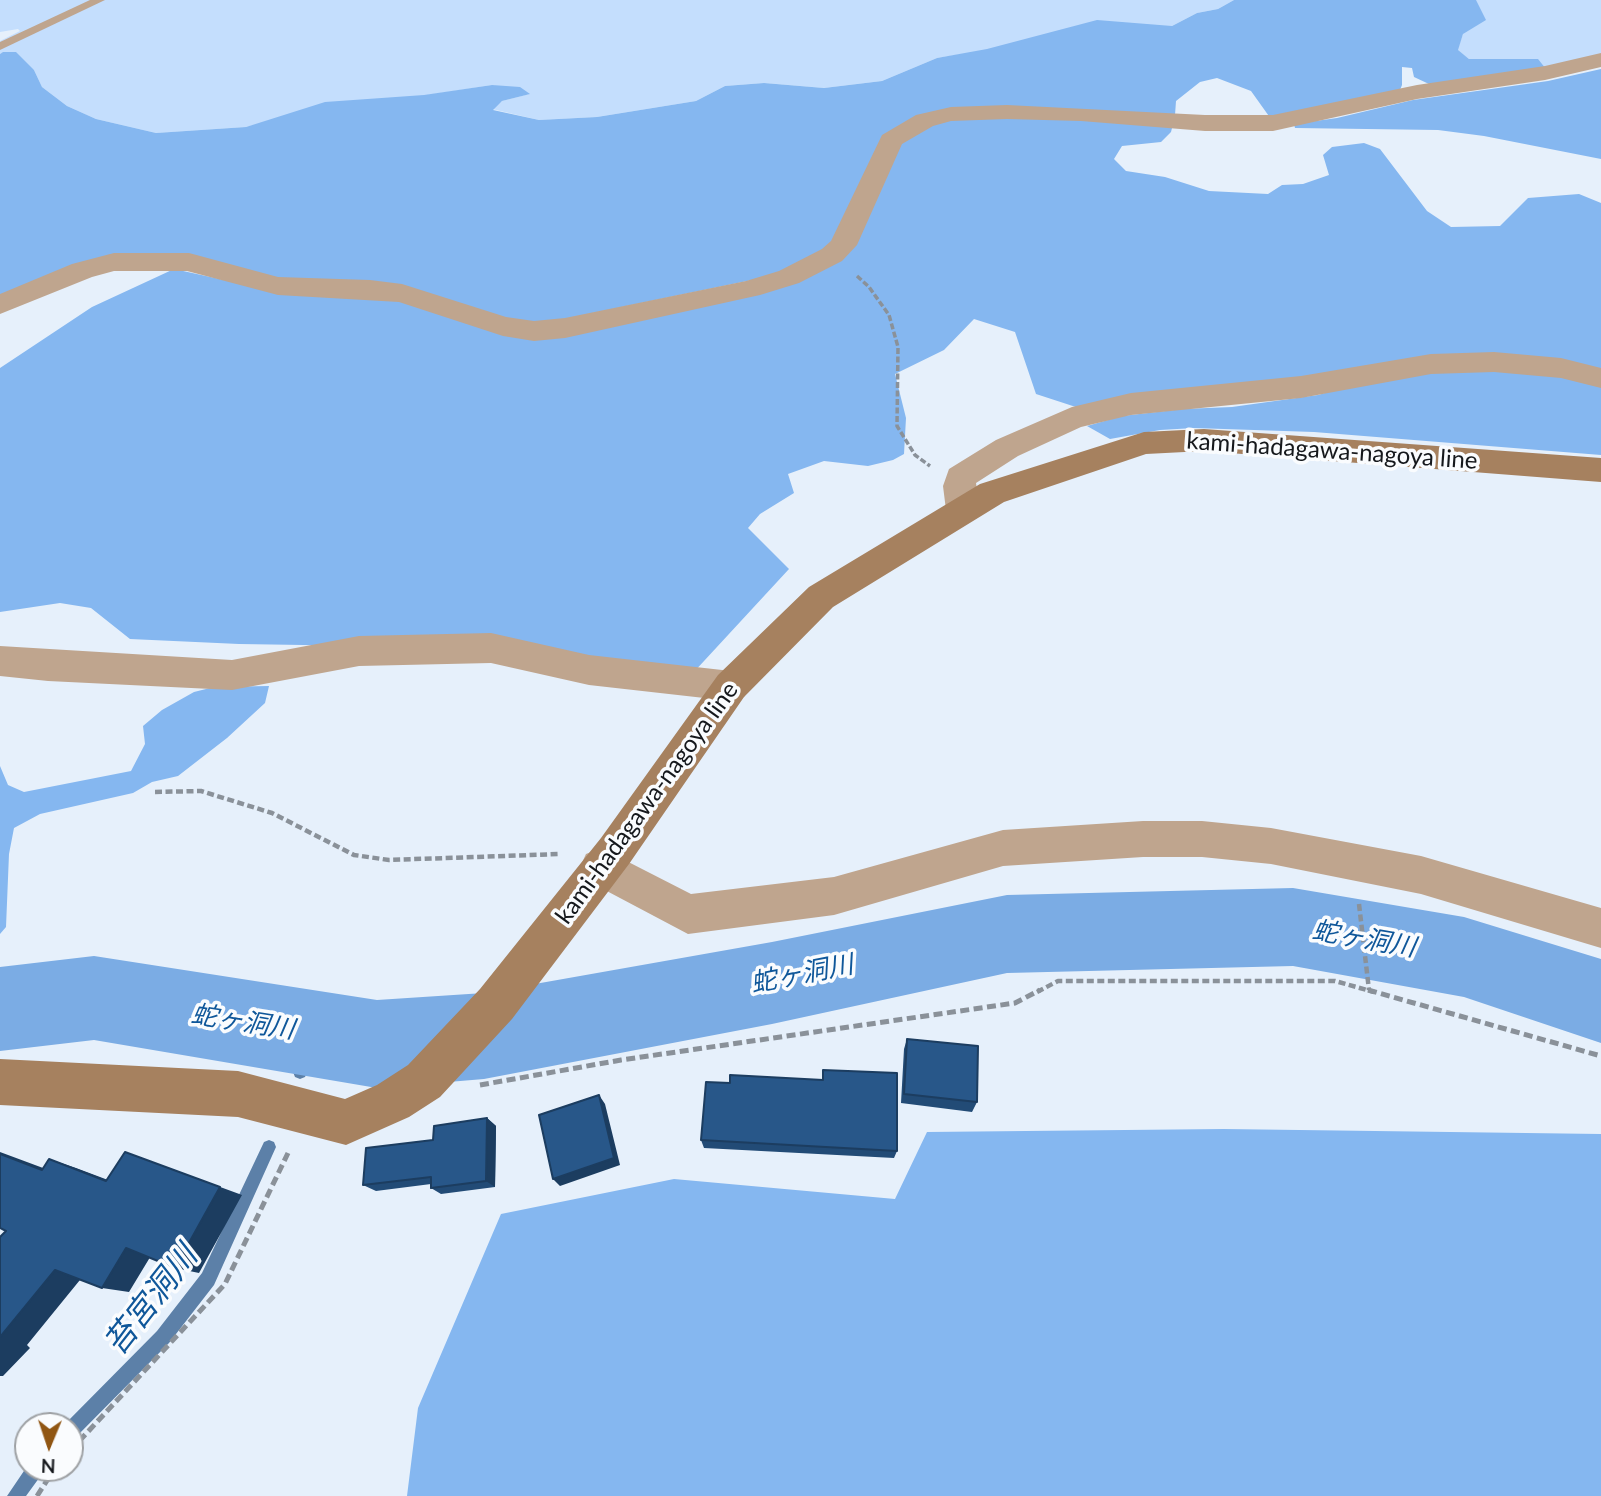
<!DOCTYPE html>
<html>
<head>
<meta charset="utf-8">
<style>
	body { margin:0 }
	#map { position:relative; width:1601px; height:1496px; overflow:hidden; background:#e6f0fb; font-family:Lato,sans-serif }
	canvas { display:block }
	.north { position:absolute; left:14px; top:1412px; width:70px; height:70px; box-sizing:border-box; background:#fafcfe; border:2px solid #9ea1a4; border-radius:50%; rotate:182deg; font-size:19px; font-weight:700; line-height:28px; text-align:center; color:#15181c }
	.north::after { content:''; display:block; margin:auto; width:24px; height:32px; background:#905613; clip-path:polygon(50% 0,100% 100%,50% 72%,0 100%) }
</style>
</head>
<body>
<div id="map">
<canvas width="1601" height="1496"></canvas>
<div class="north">N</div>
</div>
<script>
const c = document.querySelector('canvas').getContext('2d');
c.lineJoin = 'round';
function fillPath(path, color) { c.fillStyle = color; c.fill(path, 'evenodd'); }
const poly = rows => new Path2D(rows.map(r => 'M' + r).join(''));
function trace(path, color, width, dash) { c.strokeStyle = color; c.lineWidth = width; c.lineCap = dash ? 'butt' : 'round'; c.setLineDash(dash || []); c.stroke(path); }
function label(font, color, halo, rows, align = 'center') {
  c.font = font + ' Lato,"Noto Sans JP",sans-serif'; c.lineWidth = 7; c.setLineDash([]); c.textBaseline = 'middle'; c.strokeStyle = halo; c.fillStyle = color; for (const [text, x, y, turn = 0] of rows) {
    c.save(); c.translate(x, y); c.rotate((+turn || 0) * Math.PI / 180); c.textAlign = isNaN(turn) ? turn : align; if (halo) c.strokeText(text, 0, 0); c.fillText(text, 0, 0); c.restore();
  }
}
const green = poly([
	[0,0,1234,0,1218,9,1197,13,1172,26,1145,26,956,55,937,58,882,81,824,88,764,83,725,86,696,101,597,117,539,120,492,109,502,101,529,94,492,85,280,118,246,127,156,133,96,119,67,106,42,87,34,70,4,52,0,54,0,41,20,31,18,29,0,32],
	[1476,0,1601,0,1601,55,1546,69,1500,61,1469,59,1457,50]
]);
const forest = poly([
	[1234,0,1476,0,1486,20,1463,34,1458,50,1469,59,1538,59,1546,69,1429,84,1414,77,1412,68,1402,67,1402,85,1397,97,1271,119,1251,91,1217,78,1200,82,1176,101,1175,115,1080,112,905,123,837,245,786,273,540,324,133,254,0,300,0,54,3,52,16,52,34,70,42,87,67,106,96,119,156,133,246,127,325,102,424,95,492,85,520,87,530,94,502,101,493,110,539,120,597,117,696,101,725,86,764,83,824,88,882,81,937,58,987,49,1097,20,1172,26,1197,13,1218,9],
	[1601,69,1601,159,1484,136,1438,130,1295,128,1294,124,1337,118,1413,100,1548,81],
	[1011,116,1173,124,1171,132,1161,142,1122,146,1114,159,1126,171,1165,177,1209,191,1268,194,1282,185,1303,184,1329,175,1323,155,1332,147,1364,143,1380,149,1427,211,1451,227,1500,226,1528,198,1579,194,1601,203,1601,370,1487,356,1082,409,1036,394,1015,332,974,319,944,350,895,374,906,418,904,454,893,460,868,466,824,461,788,474,794,493,760,514,748,528,789,569,692,674,368,646,239,644,130,639,91,608,60,603,0,612,0,368,92,307,174,269,279,292,409,302,522,335,826,264,897,141,937,120],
	[1466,369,1557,375,1601,385,1601,455,1314,432,1194,428,1160,430,1110,439,1087,426,1122,416,1183,409,1232,407,1318,395,1362,382],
	[269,686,265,703,227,738,178,776,152,782,133,793,40,814,14,828,9,854,6,927,0,934,0,766,8,785,24,792,131,771,145,744,143,726,162,710,194,692,214,687],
	[1224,1129,1601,1134,1601,1496,407,1496,418,1408,501,1214,674,1179,895,1199,927,1132]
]);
const stream = poly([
	[317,1029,322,1031,324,1036,305,1077,300,1079,295,1077,293,1072,312,1031,317,1029],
	[269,1140,274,1142,276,1147,214,1285,169,1343,76,1437,70,1439,70,1426,64,1425,157,1331,202,1273,264,1142,269,1140],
	[28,1465,28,1468,45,1468,42,1474,26,1496,7,1496,28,1465]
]);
const river = poly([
	[1293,888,1464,917,1601,959,1601,1043,1464,997,1293,966,1007,973,772,1024,484,1079,377,1088,94,1040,0,1051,0,967,94,956,377,1000,484,993,772,942,1007,895,1293,888]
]);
const pathFar2 = poly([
	[857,276,869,287,889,315,898,347,897,426,915,455,930,466]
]);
const pathFar1 = poly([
	[155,792,201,791,272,813,354,855,389,860,560,854],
	[1359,904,1369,990],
	[1037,992,1058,981,1335,981,1374,992]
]);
const path = poly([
	[1368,990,1601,1056],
	[480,1085,621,1060,1015,1003,1040,990],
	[70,1451,225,1284,288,1153],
	[37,1496,55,1468]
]);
const lane = poly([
	[90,0,105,0,0,50,0,42,90,0]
]);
const street = poly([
	[1601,53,1601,67,1545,80,1417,99,1273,131,1205,131,1081,121,1007,119,951,121,933,126,902,144,857,245,842,261,799,283,760,295,565,338,534,341,503,336,399,302,278,295,187,271,114,271,92,277,0,314,0,294,72,264,114,253,189,253,278,277,370,280,402,284,506,317,534,321,565,318,746,281,779,271,822,249,831,241,882,135,916,115,951,107,1007,105,1205,115,1273,115,1417,85,1545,66,1601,53],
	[1494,352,1561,358,1601,368,1601,388,1561,378,1494,372,1431,374,1301,398,1131,415,1081,427,1018,456,976,483,980,510,975,519,963,522,951,519,946,510,943,486,949,469,996,440,1072,407,1131,393,1301,376,1431,354,1494,352],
	[491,633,589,655,731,671,744,675,750,686,744,697,731,701,589,685,491,663,359,666,232,690,48,681,0,676,0,646,232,660,359,636,491,633],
	[1143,821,1202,821,1271,828,1421,856,1601,908,1601,948,1421,894,1271,864,1202,857,1143,857,1003,866,834,915,688,934,586,880,580,867,586,854,601,848,691,894,834,877,1003,830,1143,821]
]);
const secondary = poly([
	[1204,429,1601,458,1601,482,1204,451,1146,454,1004,502,833,607,744,697,629,864,512,1019,440,1097,409,1117,346,1145,238,1117,0,1105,0,1059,238,1071,345,1099,377,1085,408,1065,480,989,601,838,718,675,809,587,980,484,1144,432,1204,429]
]);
const wall = poly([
	[907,1039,977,1102,972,1112,901,1103,904,1049],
	[730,1083,897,1151,894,1158,704,1148,701,1140],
	[487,1118,496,1126,495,1187,441,1194,431,1188,431,1184,376,1191,363,1185,433,1140]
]);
const shadedWall = poly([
	[599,1095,605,1104,620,1165,560,1186,553,1179],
	[487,1118,496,1126,495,1187,486,1181],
	[0,1152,70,1178,42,1170,0,1154],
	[125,1152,242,1195,199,1273,175,1268],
	[49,1159,76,1168,132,1189,106,1181],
	[126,1248,152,1254,129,1292,102,1288],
	[55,1270,84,1275,27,1345,30,1348,3,1376,0,1376,0,1337]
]);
const building = poly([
	[907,1039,978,1046,977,1102,904,1094,907,1039],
	[823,1070,897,1073,897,1151,701,1140,706,1082,730,1083,730,1075,823,1080,823,1070],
	[599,1095,614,1158,553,1179,539,1115,599,1095],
	[487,1118,486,1181,431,1188,431,1177,363,1185,366,1148,433,1140,434,1126,487,1118],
	[125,1152,220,1187,175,1268,126,1248,102,1288,55,1270,0,1337,0,1237,6,1231,0,1228,0,1154,42,1170,49,1159,106,1181,125,1152]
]);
const streetNames = [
	["kami-hadagawa-nagoya line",1332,451,4],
	["kami-hadagawa-nagoya line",647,803,-54]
];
const waterNames = [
	["蛇ヶ洞川",1364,939,10],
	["蛇ヶ洞川",802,974,-11],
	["蛇ヶ洞川",243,1022,9]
];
const nearWaternames = [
	["苔宮洞川",151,1300,-52]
];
fillPath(green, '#c4defd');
fillPath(forest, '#85b7f0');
fillPath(stream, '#5c80a8');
fillPath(river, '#7bace4');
trace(pathFar2, '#8a9199', 3.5, [6, 2.5]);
trace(pathFar1, '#8a9199', 4.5, [7, 3.5]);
trace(path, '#8a9199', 5, [9, 4.5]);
fillPath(lane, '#bfa58e');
fillPath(street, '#bfa58e');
fillPath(secondary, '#a6815f');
fillPath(wall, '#224b76');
fillPath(shadedWall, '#1c3d60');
fillPath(building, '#285789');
trace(building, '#1c3d60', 2);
label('24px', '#15181c', '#fafcfe', streetNames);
label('italic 26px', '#0f579a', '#fafcfe', waterNames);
label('italic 32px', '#0f579a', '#fafcfe', nearWaternames);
</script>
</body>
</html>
